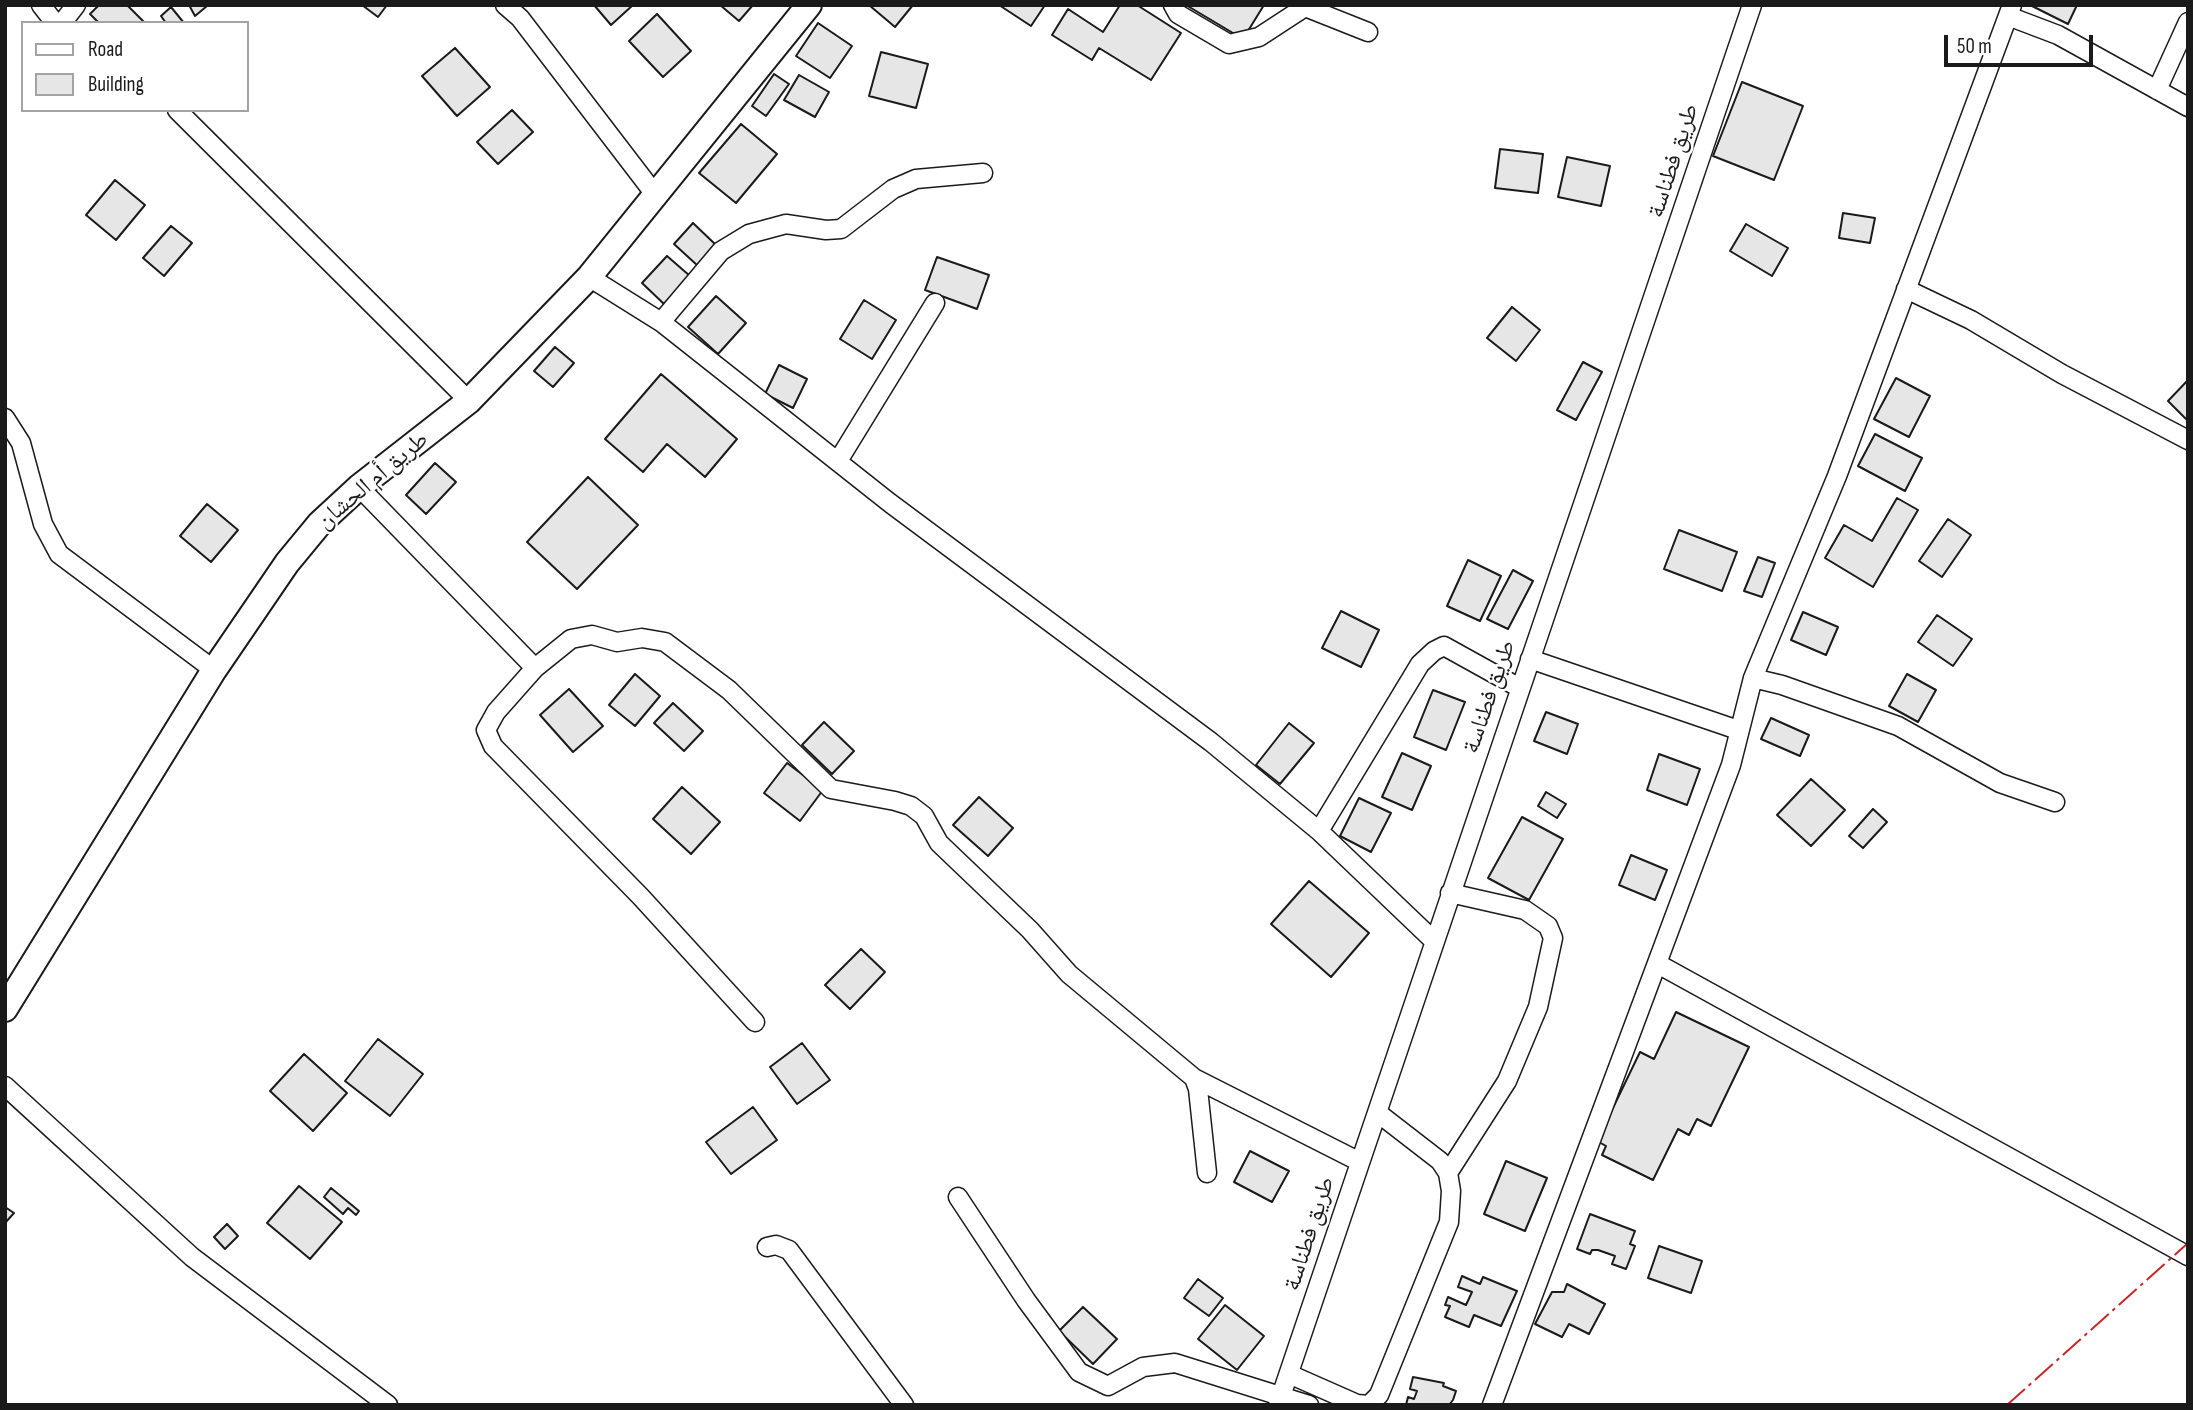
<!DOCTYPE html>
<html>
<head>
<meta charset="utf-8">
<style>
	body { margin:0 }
	#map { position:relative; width:2193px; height:1410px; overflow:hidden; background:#fff; font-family:"Sofia Sans Condensed",sans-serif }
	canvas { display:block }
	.frame { position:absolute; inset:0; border:7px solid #1a1a1a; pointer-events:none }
	.legend { position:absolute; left:21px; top:21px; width:228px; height:91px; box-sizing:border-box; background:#fff; border:2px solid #a3a3a3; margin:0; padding:9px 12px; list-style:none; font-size:21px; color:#1a1a1a }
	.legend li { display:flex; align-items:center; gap:14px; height:35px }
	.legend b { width:35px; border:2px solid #a3a3a3 }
	.scale { position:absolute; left:1944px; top:35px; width:149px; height:32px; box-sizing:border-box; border:4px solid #1a1a1a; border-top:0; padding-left:9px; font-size:21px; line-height:24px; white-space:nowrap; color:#1a1a1a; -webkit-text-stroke:5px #fff; paint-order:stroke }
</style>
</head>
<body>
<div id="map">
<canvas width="2193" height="1410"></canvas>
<div class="frame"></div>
<ul class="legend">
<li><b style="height:9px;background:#fff"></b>Road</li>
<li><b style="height:19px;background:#e6e6e6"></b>Building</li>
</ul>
<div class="scale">50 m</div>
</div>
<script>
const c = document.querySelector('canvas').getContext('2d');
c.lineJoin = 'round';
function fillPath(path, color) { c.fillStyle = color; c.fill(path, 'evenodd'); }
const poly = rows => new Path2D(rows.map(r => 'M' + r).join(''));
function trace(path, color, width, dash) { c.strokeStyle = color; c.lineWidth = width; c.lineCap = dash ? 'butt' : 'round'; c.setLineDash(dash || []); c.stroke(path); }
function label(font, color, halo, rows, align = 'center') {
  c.font = font + ' "Sofia Sans Condensed","Noto Naskh Arabic",sans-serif'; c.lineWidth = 5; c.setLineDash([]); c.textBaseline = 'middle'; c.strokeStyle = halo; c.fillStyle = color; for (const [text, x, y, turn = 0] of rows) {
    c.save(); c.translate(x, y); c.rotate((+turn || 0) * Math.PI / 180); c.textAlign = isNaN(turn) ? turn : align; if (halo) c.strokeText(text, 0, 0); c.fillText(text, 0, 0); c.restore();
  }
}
const building = poly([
	[99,5,127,5,145,23,99,23,90,14,99,5],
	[189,5,206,5,207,6,195,16,189,5],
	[362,5,387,5,378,17,362,5],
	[594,5,633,5,611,25,594,5],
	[720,5,753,5,739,21,720,5],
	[869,5,913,5,895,27,869,5],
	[999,5,1045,5,1031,26,999,5],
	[1120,5,1137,5,1181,33,1151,80,1099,48,1092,60,1052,35,1068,9,1103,32,1120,5],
	[1186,5,1264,5,1243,39,1186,5],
	[2030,5,2077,5,2068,24,2030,5],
	[171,7,184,23,166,23,161,16,171,7],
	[657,14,691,51,663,77,629,41,657,14],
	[818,23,852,46,830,78,796,56,818,23],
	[455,48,490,87,457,116,422,76,455,48],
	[881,52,928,64,916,108,869,96,881,52],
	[774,74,789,84,766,116,752,106,774,74],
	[799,75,829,92,815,117,784,100,799,75],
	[1742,82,1803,106,1774,180,1713,156,1742,82],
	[512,110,533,132,498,164,477,142,512,110],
	[741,124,777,154,736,203,699,173,741,124],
	[1500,149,1543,154,1538,193,1495,188,1500,149],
	[1567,157,1610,166,1601,206,1558,197,1567,157],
	[115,180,145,205,116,240,86,215,115,180],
	[1843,213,1875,218,1870,243,1839,238,1843,213],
	[693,223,717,246,698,266,674,244,693,223],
	[1746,224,1788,248,1772,276,1730,251,1746,224],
	[171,226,192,243,164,276,143,258,171,226],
	[667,256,690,276,664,304,642,283,667,256],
	[937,257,989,275,977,309,925,290,937,257],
	[716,296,746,323,718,354,688,327,716,296],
	[864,300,896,320,872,359,840,339,864,300],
	[1512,307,1540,330,1516,361,1487,338,1512,307],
	[555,347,574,363,553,387,534,371,555,347],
	[1583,362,1602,372,1576,420,1557,410,1583,362],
	[779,365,807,379,793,408,765,394,779,365],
	[661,374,737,439,705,477,667,444,643,472,605,439,661,374],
	[1896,378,1930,396,1909,437,1874,419,1896,378],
	[2188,380,2188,421,2168,401,2188,380],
	[1875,434,1922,458,1905,491,1858,466,1875,434],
	[435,463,456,482,426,514,406,495,435,463],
	[588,477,638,525,577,589,527,542,588,477],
	[1897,498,1918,510,1873,587,1825,558,1844,525,1872,541,1897,498],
	[207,504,238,530,211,562,180,536,207,504],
	[1948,519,1971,535,1942,577,1919,561,1948,519],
	[1679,530,1737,552,1722,591,1664,569,1679,530],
	[1758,557,1775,563,1762,597,1744,591,1758,557],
	[1468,560,1501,576,1480,621,1447,606,1468,560],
	[1513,570,1533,581,1508,629,1487,619,1513,570],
	[1341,611,1379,630,1361,667,1322,648,1341,611],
	[1803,612,1838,627,1826,655,1791,640,1803,612],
	[1937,615,1972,639,1953,666,1918,642,1937,615],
	[635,674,660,696,635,726,609,705,635,674],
	[1907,674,1936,690,1918,722,1889,706,1907,674],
	[569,689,603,726,573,752,540,715,569,689],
	[1433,690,1465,702,1446,750,1414,737,1433,690],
	[673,703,703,731,684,751,654,723,673,703],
	[1546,712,1578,724,1567,754,1534,741,1546,712],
	[1771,718,1809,735,1800,756,1761,739,1771,718],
	[824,722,854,751,832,774,802,745,824,722],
	[1289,723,1314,743,1280,784,1256,765,1289,723],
	[1402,753,1431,766,1412,810,1382,797,1402,753],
	[1659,754,1700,769,1687,805,1647,790,1659,754],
	[787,763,823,790,800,821,764,793,787,763],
	[1811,779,1845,810,1811,846,1777,815,1811,779],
	[682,787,720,822,691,854,653,819,682,787],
	[1546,792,1566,804,1557,818,1538,806,1546,792],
	[979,797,1013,828,988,856,953,825,979,797],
	[1359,798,1391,813,1371,852,1340,836,1359,798],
	[1873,809,1887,822,1863,848,1849,836,1873,809],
	[1522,817,1563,839,1529,900,1488,878,1522,817],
	[1631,855,1667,870,1655,900,1619,885,1631,855],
	[1309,881,1369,933,1331,977,1271,924,1309,881],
	[861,949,885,972,850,1009,825,985,861,949],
	[1676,1012,1749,1047,1711,1126,1697,1119,1689,1135,1678,1129,1653,1180,1602,1155,1606,1146,1597,1141,1640,1052,1654,1059,1676,1012],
	[378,1039,423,1074,390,1116,345,1081,378,1039],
	[802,1043,830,1080,797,1104,770,1067,802,1043],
	[304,1054,347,1093,313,1131,270,1091,304,1054],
	[753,1107,777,1140,731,1174,706,1142,753,1107],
	[1250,1151,1289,1171,1272,1202,1234,1182,1250,1151],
	[1506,1161,1547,1178,1525,1231,1484,1214,1506,1161],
	[299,1186,342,1222,310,1259,267,1223,299,1186],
	[331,1188,359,1211,356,1215,348,1208,343,1214,324,1197,331,1188],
	[5,1207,14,1213,5,1223,5,1207],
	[1590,1214,1635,1231,1630,1244,1635,1246,1626,1269,1612,1264,1615,1256,1598,1250,1592,1250,1590,1254,1577,1249,1590,1214],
	[227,1224,238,1236,225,1249,214,1237,227,1224],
	[1659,1246,1702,1261,1691,1293,1648,1278,1659,1246],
	[1462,1276,1480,1284,1483,1277,1517,1291,1501,1326,1474,1315,1469,1327,1445,1317,1450,1306,1445,1305,1448,1297,1466,1305,1472,1292,1458,1287,1462,1276],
	[1198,1279,1223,1298,1209,1316,1184,1298,1198,1279],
	[1567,1284,1605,1304,1589,1334,1569,1324,1562,1337,1535,1324,1552,1292,1564,1292,1567,1284],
	[1225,1305,1264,1336,1237,1370,1198,1339,1225,1305],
	[1083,1307,1117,1339,1093,1364,1059,1331,1083,1307],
	[1413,1377,1444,1383,1443,1386,1456,1391,1453,1400,1449,1405,1406,1405,1408,1397,1414,1399,1417,1391,1410,1389,1413,1377]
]);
const street = poly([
	[41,5,55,23],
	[505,5,520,18,657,197],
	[1173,5,1178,14,1229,44,1259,37,1305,7,1368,32],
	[2008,16,2058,35,2188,107],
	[62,23,76,5],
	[2157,90,2188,22],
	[177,110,469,401],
	[589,277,661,322,890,503,1211,742,1319,831,1434,941],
	[1906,289,1971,320,2062,374,2188,440],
	[661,322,721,251,749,234,786,224,826,230,841,229,893,189,916,179,983,173],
	[5,418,21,443,43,524,59,554,214,670],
	[838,461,935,303],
	[359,487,535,668],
	[1530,659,1738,730],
	[1753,678,1782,685,1898,726,2000,783,2055,802],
	[1319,831,1420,664,1434,651,1444,646,1518,687],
	[1658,964,2188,1256],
	[755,1022,641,897,493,746,486,730,496,712,535,668,571,639,592,635,617,642,642,638,665,642,729,690,831,789,895,801,911,806,924,816,939,843,1030,930,1069,974,1194,1078,1360,1162],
	[1194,1078,1198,1089,1207,1173],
	[5,1086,192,1257,388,1405],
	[1448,1173,1507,1081,1538,1007,1553,938,1548,926,1525,910,1450,893],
	[958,1197,1026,1300,1079,1372,1108,1386,1143,1367,1175,1363,1309,1405],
	[767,1247,776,1245,789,1250,904,1405],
	[1289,1374,1357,1404,1369,1405,1379,1395,1449,1222,1451,1191,1448,1173,1440,1161,1378,1113],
	[1278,1405,1752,5],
	[1492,1405,1731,765,1753,678,1837,476,2012,5]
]);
const secondary = poly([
	[5,1009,214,670,287,563,320,523,359,487,469,401,589,277,809,5]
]);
const power = poly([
	[2007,1405,2188,1243]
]);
const streetNames = [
	["طريق فطناسة",1674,161,-72],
	["طريق أم الحشان",373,481,-40],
	["طريق فطناسة",1490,697,-71],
	["طريق فطناسة",1310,1234,-72]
];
fillPath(building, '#e6e6e6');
trace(building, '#1a1a1a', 2);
trace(street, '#1a1a1a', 21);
trace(secondary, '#1a1a1a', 28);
trace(street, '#fff', 18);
trace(secondary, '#fff', 24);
trace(power, '#c62828', 2, [24, 5, 3.5, 5]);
label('24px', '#1a1a1a', '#fff', streetNames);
</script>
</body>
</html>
